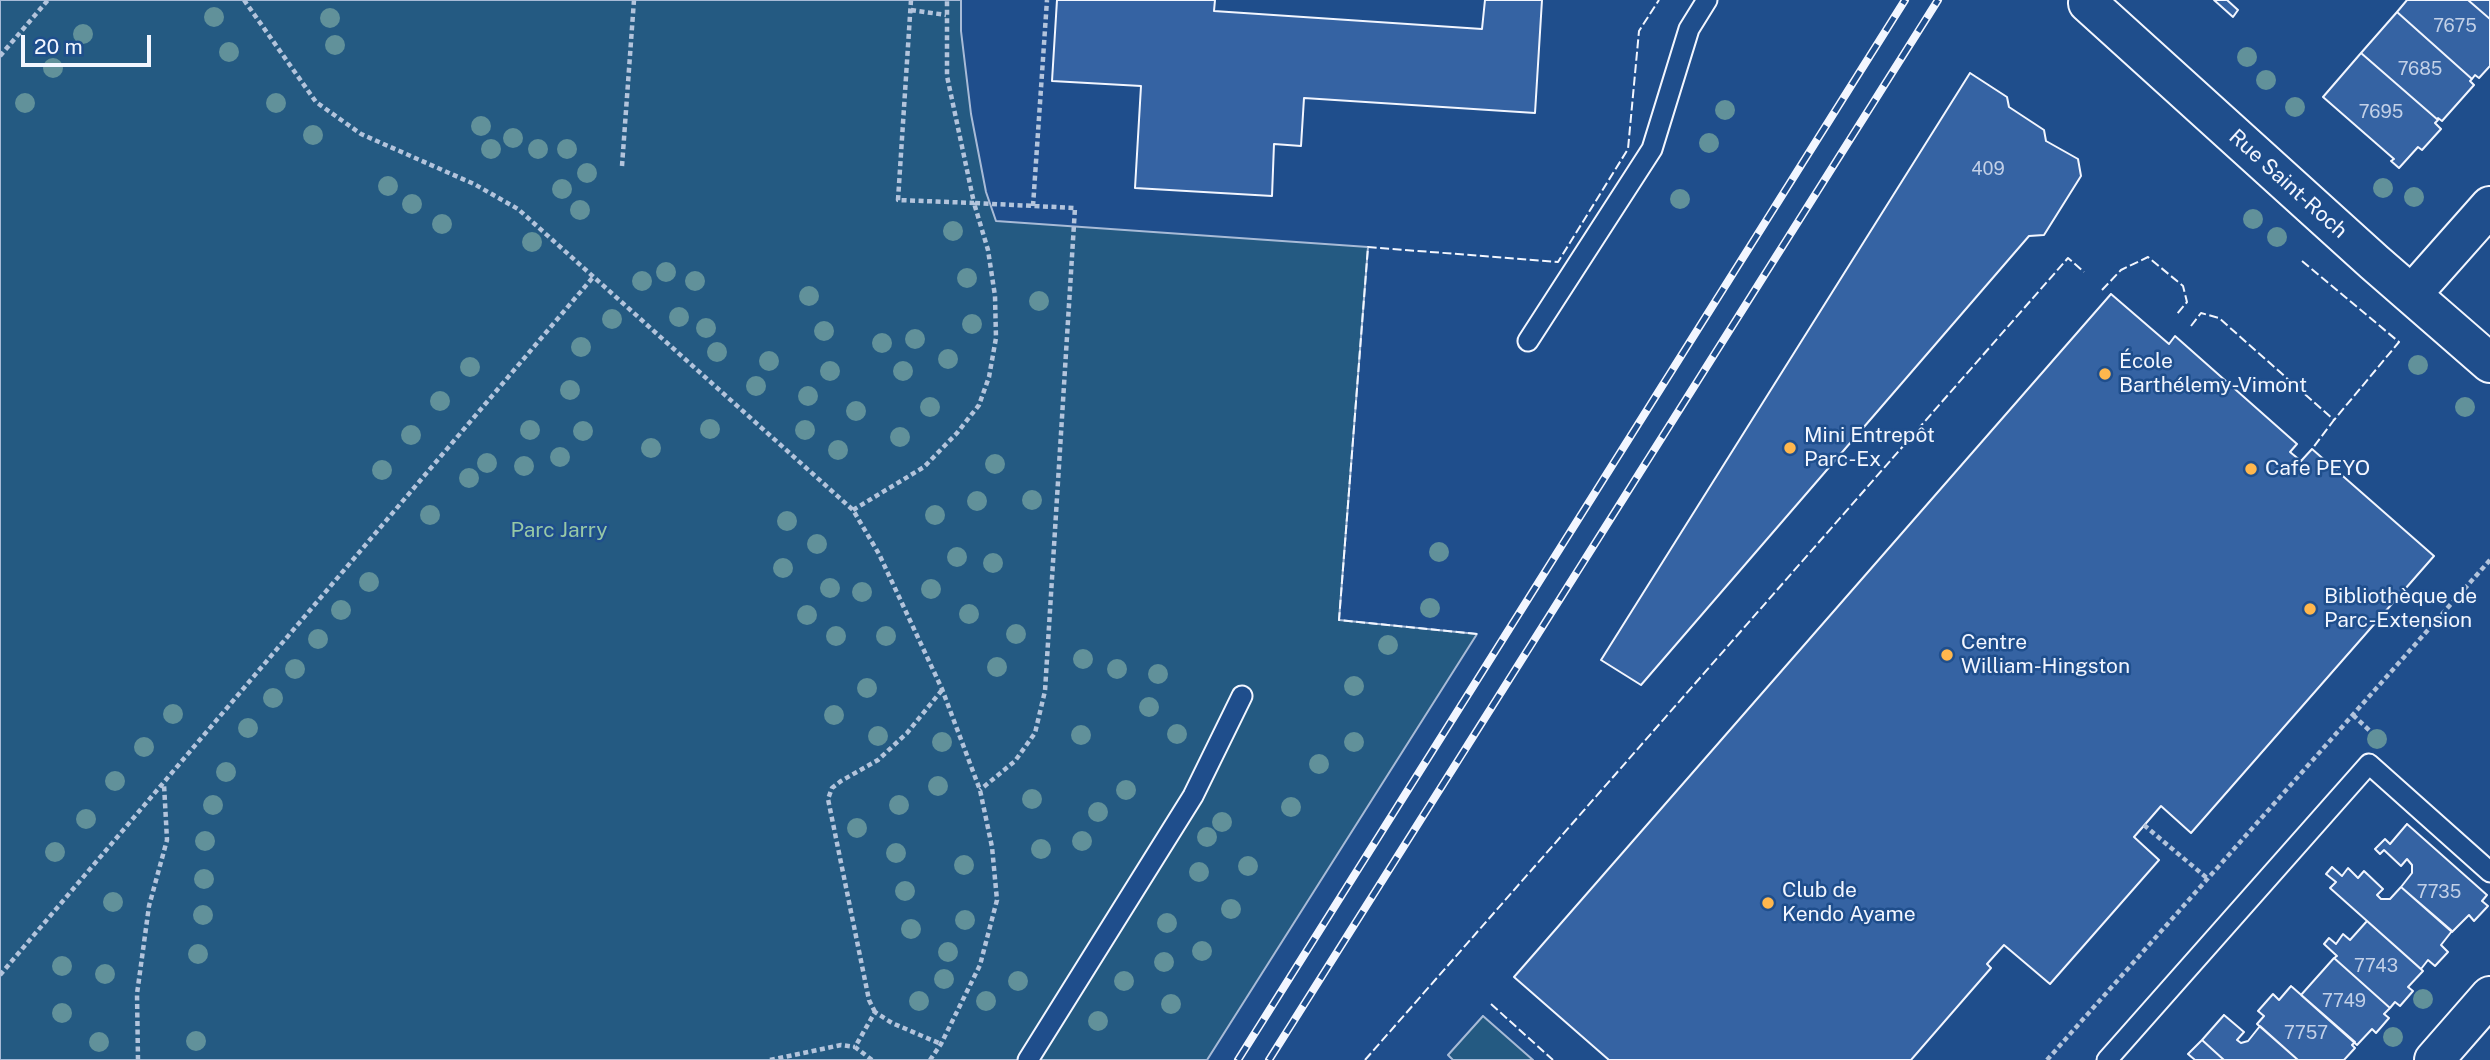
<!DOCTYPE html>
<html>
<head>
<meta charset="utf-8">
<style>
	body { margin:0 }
	#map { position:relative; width:2490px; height:1060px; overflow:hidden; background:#1f4e8c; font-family:"Public Sans",sans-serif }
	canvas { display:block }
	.scale { position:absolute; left:21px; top:35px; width:130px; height:32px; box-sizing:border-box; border:4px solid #f2f6ff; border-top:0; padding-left:9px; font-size:21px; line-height:24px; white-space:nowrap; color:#f2f6ff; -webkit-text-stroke:5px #1f4e8c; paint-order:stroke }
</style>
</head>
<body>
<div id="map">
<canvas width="2490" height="1060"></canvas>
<div class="scale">20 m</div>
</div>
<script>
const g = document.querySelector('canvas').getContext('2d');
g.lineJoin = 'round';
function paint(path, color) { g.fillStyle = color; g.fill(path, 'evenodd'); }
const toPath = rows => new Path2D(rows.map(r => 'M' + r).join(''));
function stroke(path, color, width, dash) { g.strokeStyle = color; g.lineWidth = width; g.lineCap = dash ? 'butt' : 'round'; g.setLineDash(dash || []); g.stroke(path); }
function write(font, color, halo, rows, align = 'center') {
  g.font = font + ' "Public Sans",sans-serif'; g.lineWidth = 5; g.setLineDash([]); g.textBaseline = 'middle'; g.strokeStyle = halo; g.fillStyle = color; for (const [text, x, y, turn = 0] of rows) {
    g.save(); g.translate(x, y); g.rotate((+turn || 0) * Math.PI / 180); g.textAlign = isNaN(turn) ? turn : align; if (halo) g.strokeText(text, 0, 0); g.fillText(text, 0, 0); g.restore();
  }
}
const green = toPath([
	[0,0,961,0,961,31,971,114,986,192,996,221,1368,247,1339,620,1477,634,1207,1060,0,1060,0,0],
	[1483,1016,1533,1060,1453,1060,1448,1055,1483,1016]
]);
const building = toPath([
	[1057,0,1215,0,1214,11,1482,29,1485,0,1542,0,1535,113,1304,98,1301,146,1274,144,1272,196,1135,188,1141,86,1052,81,1057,0],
	[2214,0,2227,0,2238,10,2233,17,2214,0],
	[2407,0,2468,0,2490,19,2490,66,2479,78,2475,75,2472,79,2397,12,2407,0],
	[2468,0,2490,0,2490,19,2468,0],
	[2397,12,2472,79,2470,81,2474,85,2442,121,2438,118,2438,120,2361,53,2397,12],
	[2361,53,2438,120,2435,123,2441,129,2422,150,2418,147,2399,168,2391,161,2394,159,2323,97,2361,53],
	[1970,73,2007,97,2009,107,2044,130,2046,141,2078,159,2081,176,2044,235,2029,236,1641,685,1601,660,1970,73],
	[2111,294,2169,344,2175,336,2297,444,2290,452,2301,461,2312,449,2434,556,2191,833,2161,806,2134,837,2159,860,2050,984,2004,945,1987,964,1991,968,1911,1060,1609,1060,1514,977,2111,294],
	[2407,824,2487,895,2482,901,2488,906,2474,921,2469,915,2452,932,2401,887,2412,873,2412,865,2407,859,2401,866,2384,850,2380,854,2375,849,2385,839,2390,844,2407,824],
	[2332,867,2342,876,2348,868,2358,878,2364,871,2383,889,2377,895,2381,899,2390,899,2401,887,2452,931,2441,945,2448,952,2435,966,2428,960,2421,969,2330,888,2336,882,2326,874,2332,867],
	[2367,921,2423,971,2408,987,2413,991,2400,1006,2395,1002,2390,1008,2334,958,2337,956,2324,944,2329,938,2336,944,2343,934,2350,940,2367,921],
	[2334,958,2390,1008,2384,1014,2389,1018,2376,1033,2372,1029,2357,1045,2301,995,2334,958],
	[2291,986,2355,1042,2352,1045,2355,1048,2344,1060,2298,1060,2257,1024,2264,1016,2258,1011,2273,994,2279,1000,2291,986],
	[2224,1015,2244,1032,2237,1040,2241,1043,2248,1041,2260,1026,2298,1060,2224,1060,2202,1040,2224,1015],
	[2202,1040,2224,1060,2195,1060,2188,1054,2202,1040]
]);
const path = toPath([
	[244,0,316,102,361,134,474,184,518,209,853,510,879,554,942,689,980,790,992,847,997,900,980,965,941,1044,930,1060],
	[911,0,898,200,974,203,947,76,947,0],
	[911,10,946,15],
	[0,56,48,0],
	[622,166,634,0],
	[1033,206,1047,0],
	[853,510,924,467,957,433,979,405,989,377,996,338,995,296,988,250,974,203,1075,208,1045,691,1035,733,1015,761,980,790],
	[2353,715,2370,731],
	[2144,825,2208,879],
	[0,975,594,276],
	[875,1012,869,1000,828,799,832,788,841,781,878,760,907,733,942,690],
	[138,1060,137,994,149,906,167,840,164,784],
	[770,1060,841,1045,855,1047],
	[872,1060,855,1047,875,1012,892,1023,941,1044],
	[2047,1060,2490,560]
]);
const lane = toPath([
	[1528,341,1652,149,1689,29,1707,0],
	[1028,1060,1193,796,1242,696],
	[2107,1060,2369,764,2490,872]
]);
const street = toPath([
	[2088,3,2374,262,2490,363],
	[2412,294,2490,206],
	[2434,1060,2490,996]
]);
const rail = toPath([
	[1238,1060,1905,0],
	[1269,1060,1938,0]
]);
const fence = toPath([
	[2302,261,2399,342,2334,420],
	[2102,290,2121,270,2148,257,2183,286,2187,302,2177,314],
	[2191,326,2201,313,2219,318,2334,420,2312,449],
	[1477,634,1339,620,1368,247,1558,262,1628,149,1639,31,1659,0],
	[1491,1004,1553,1060],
	[1365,1060,2068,258,2084,272]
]);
const trees = [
	[214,17],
	[330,18],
	[83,34],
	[335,45],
	[229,52],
	[2247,57],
	[53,68],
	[2266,80],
	[25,103],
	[276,103],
	[2295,107],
	[1725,110],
	[481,126],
	[313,135],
	[513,138],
	[1709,143],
	[491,149],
	[538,149],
	[567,149],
	[587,173],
	[388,186],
	[2383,188],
	[562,189],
	[2414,197],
	[1680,199],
	[412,204],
	[580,210],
	[2253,219],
	[442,224],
	[953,231],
	[2277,237],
	[532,242],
	[666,272],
	[967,278],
	[642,281],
	[695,281],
	[809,296],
	[1039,301],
	[679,317],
	[612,319],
	[972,324],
	[706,328],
	[824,331],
	[915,339],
	[882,343],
	[581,347],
	[717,352],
	[948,359],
	[769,361],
	[2418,365],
	[470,367],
	[830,371],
	[903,371],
	[756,386],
	[570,390],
	[808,396],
	[440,401],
	[930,407],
	[2465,407],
	[856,411],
	[710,429],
	[530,430],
	[805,430],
	[583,431],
	[411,435],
	[900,437],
	[651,448],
	[838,450],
	[560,457],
	[487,463],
	[995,464],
	[524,466],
	[382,470],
	[469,478],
	[1032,500],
	[977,501],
	[430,515],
	[935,515],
	[787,521],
	[817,544],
	[1439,552],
	[957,557],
	[993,563],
	[783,568],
	[369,582],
	[830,588],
	[931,589],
	[862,592],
	[1430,608],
	[341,610],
	[969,614],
	[807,615],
	[1016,634],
	[836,636],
	[886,636],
	[318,639],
	[1388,645],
	[1083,659],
	[997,667],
	[295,669],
	[1117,669],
	[1158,674],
	[1354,686],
	[867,688],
	[273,698],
	[1149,707],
	[173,714],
	[834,715],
	[248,728],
	[1177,734],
	[1081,735],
	[878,736],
	[2377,739],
	[942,742],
	[1354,742],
	[144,747],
	[1319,764],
	[226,772],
	[115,781],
	[938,786],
	[1126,790],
	[1032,799],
	[213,805],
	[899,805],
	[1291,807],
	[1098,812],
	[86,819],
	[1222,822],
	[857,828],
	[1207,837],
	[205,841],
	[1082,841],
	[1041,849],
	[55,852],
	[896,853],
	[964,865],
	[1248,866],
	[1199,872],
	[204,879],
	[905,891],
	[113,902],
	[1231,909],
	[203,915],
	[965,920],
	[1167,923],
	[911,929],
	[1202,951],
	[948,952],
	[198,954],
	[1164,962],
	[62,966],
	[105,974],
	[944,979],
	[1018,981],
	[1124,981],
	[2423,999],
	[919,1001],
	[986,1001],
	[1171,1004],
	[62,1013],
	[1098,1021],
	[2393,1037],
	[196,1041],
	[99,1042]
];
const markers = [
	[2105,374,7,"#ffb74d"],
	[1790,448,7,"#ffb74d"],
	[2251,469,7,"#ffb74d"],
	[2310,609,7,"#ffb74d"],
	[1947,655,7,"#ffb74d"],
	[1768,903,7,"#ffb74d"]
];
const numberNames = [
	["7675",2455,26],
	["7685",2420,69],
	["7695",2381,112],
	["409",1988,169],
	["7735",2439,892],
	["7743",2376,966],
	["7749",2344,1001],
	["7757",2306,1033]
];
const streetNames = [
	["Rue Saint-Roch",2288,184,42]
];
const poiNames = [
	["École",2119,362],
	["Barthélemy-Vimont",2119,386],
	["Mini Entrepôt",1804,436],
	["Parc-Ex",1804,460],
	["Cafe PEYO",2265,469],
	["Bibliothèque de",2324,597],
	["Parc-Extension",2324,621],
	["Centre",1961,643],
	["William-Hingston",1961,667],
	["Club de",1782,891],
	["Kendo Ayame",1782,915]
];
const parkNames = [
	["Parc Jarry",559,531]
];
paint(green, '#245a82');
stroke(green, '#a8bbd7', 2);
paint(building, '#3563a3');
stroke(building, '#f2f6ff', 2);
stroke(lane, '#f2f6ff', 23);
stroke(street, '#f2f6ff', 42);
stroke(path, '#b3c4dc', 4.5, [5, 3.5]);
stroke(lane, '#1f4e8c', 19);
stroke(street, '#1f4e8c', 38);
stroke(rail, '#f2f6ff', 8);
stroke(rail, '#1f4e8c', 5, [16]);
stroke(fence, '#f2f6ff', 2, [9, 3.5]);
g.fillStyle = '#61919a';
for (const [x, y] of trees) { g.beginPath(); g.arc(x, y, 10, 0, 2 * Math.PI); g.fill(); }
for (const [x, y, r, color] of markers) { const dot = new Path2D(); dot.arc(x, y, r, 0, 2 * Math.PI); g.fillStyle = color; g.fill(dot); stroke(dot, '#1f4e8c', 2.5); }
write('18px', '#c3d1e8', null, numberNames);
write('21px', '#f2f6ff', '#1f4e8c', streetNames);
write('21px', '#f2f6ff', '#1f4e8c', poiNames, 'left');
write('21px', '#97c8a6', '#1f4e8c', parkNames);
</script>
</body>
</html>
